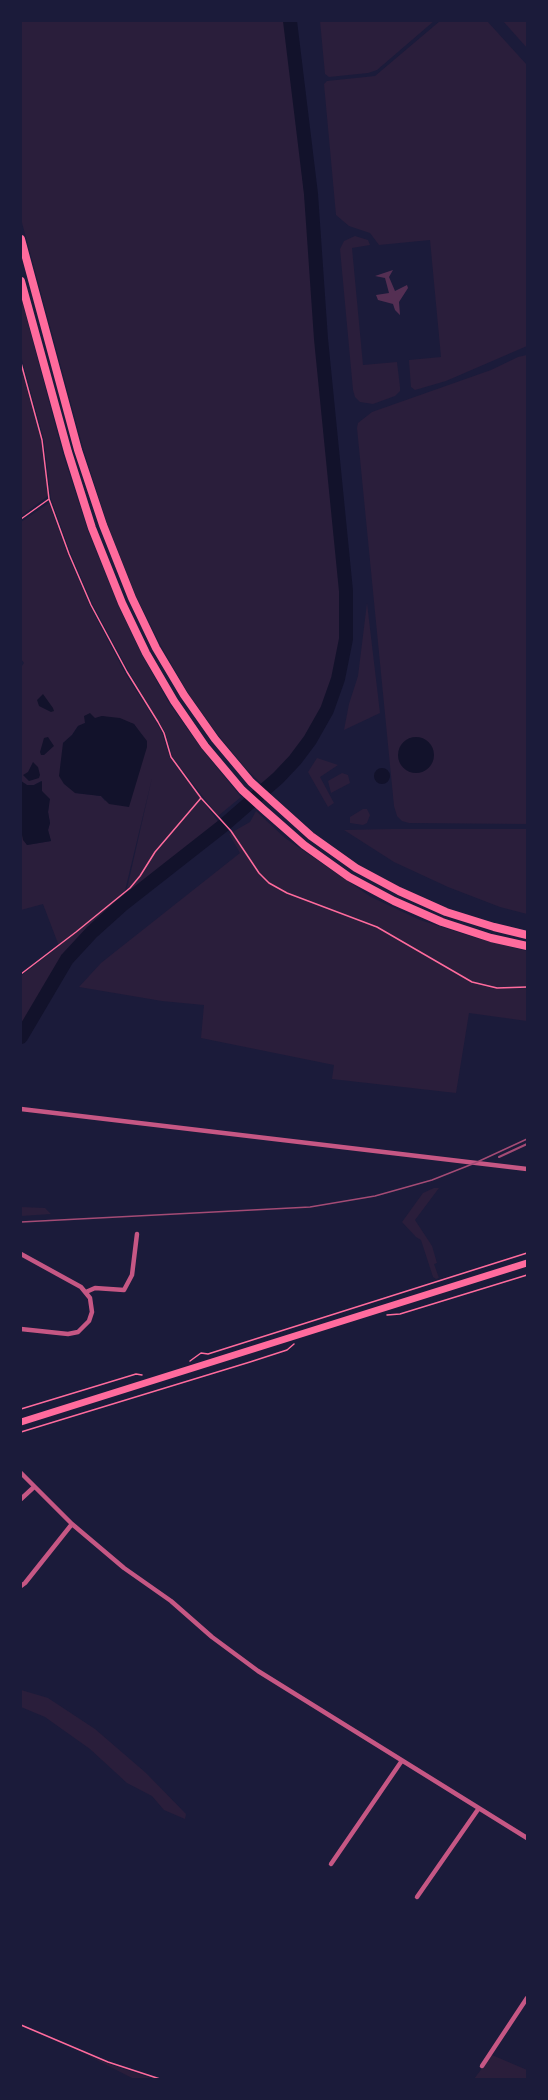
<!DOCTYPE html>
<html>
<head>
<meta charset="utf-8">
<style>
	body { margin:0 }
	#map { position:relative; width:548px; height:2100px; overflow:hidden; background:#1b1b3a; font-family:Helvetica,sans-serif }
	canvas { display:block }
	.frame { position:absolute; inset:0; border:22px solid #1b1b3a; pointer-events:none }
</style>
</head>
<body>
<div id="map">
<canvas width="548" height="2100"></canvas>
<div class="frame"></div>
</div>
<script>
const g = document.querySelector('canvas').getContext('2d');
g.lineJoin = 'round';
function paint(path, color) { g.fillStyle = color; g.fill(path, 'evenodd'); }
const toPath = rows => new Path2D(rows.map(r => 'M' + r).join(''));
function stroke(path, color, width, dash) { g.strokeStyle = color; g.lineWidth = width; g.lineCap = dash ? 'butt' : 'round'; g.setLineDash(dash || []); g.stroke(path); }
const green = toPath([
	[21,21,287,21,344,592,344,638,336,679,326,710,309,738,294,758,264,786,247,770,218,735,188,693,161,646,136,596,107,523,83,448,21,219],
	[320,21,434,21,377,70,368,73,329,77,325,74],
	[440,21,487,21,527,65,527,346,446,381,415,390,411,387,409,360,441,357,430,240,379,245,370,233,349,226,336,215,324,84,327,81,375,76],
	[503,21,527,21,527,48],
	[355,236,368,240,370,245,352,248,363,365,397,362,400,387,400,391,395,396,373,404,360,402,355,397,353,390,340,249,344,241],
	[21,297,63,454,88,531,118,605,142,655,169,703,201,748,241,797,218,816,173,758,165,732,129,672,93,605,71,554,51,499,44,440,21,356],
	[527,355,527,824,409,823,402,821,397,816,394,806,357,428,358,423,372,412,491,370,518,357],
	[21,367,41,440,48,496,21,516],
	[49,503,68,555,90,606,125,673,157,723,162,733,170,758,220,824,124,902,152,778,122,903,93,928,66,957,21,1033,21,976,59,946,43,904,21,910,21,830,27,845,51,841,48,830,50,823,48,812,49,805,42,791,41,781,34,785,27,785,21,781,21,662,22,666,24,663,21,659,21,522],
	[102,716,134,724,146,745,105,801,101,796,75,793,63,743,72,735,78,726],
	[367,603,380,713,344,730,349,704,358,676],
	[317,758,338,765,320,777,334,803,328,807,308,772],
	[342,773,348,775,350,783,331,793,328,781],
	[363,809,367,809,370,815,367,823,363,825,350,823,350,817],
	[256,811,285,838,371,897,420,920,476,938,527,951,527,1021,469,1013,456,1093,332,1079,334,1065,201,1038,204,1005,162,1001,79,987,101,963,240,853,229,834,250,822],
	[391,829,527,829,527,914,500,907,448,887,394,862,344,830],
	[434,1188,439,1188,415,1220,432,1246,437,1263,434,1264,439,1278,436,1279,433,1277,421,1240,416,1237,402,1222,423,1193],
	[21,1207,45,1208,51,1214,21,1216],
	[21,1690,48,1698,95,1729,146,1773,186,1814,185,1819,164,1810,152,1796,127,1783,90,1749,45,1717,21,1707],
	[79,2051,109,2064,154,2079,134,2079],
	[492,2055,527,2070,527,2079,474,2079]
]);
const water = toPath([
	[43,694,53,708,54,711,51,712,39,706,37,700],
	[90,713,95,718,102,716,120,718,134,724,147,741,147,747,129,807,109,804,101,796,75,793,64,784,59,776,63,743,72,735,78,726,85,723,84,716],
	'398 755a18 18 0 1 1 36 0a18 18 0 1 1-36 0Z',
	[48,737,54,746,44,755,41,755,40,752,44,738],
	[33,762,38,767,40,775,39,778,29,781,23,775,28,772],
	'374 776a8 8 0 1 1 16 0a8 8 0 1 1-16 0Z',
	[21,781,27,785,34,785,42,781,42,791,50,799,48,812,50,823,48,830,51,841,27,845,23,840,21,830]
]);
const river = toPath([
	[21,1037,67,959,92,932,122,905,224,825,278,778,295,760,310,740,327,710,338,679,346,639,346,591,321,339,311,194,290,21]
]);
const building = toPath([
	[393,270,389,277,395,291,407,285,408,288,399,302,400,315,395,310,393,304,378,300,376,295,389,293,385,278,375,276]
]);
const path = toPath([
	[21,363,42,440,49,499,69,554,91,605,127,672,158,722,164,733,171,757,201,798,231,831,259,873,269,883,287,893,377,927,472,982,497,988,527,987],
	[21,519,49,499],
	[21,974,76,932,130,888,140,876,155,852,201,798],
	[387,1315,400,1314,527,1275],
	[190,1361,201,1353,208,1354,527,1253],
	[21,1409,136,1374,142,1375],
	[21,1432,250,1362,287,1350,294,1344],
	[21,2025,108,2062,160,2079]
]);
const minor = toPath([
	[21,1109,527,1169],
	[21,1254,81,1287,90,1298,92,1312,89,1321,78,1332,68,1334,21,1329],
	[86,1292,95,1288,124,1290,132,1275,137,1234],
	[21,1473,72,1524,124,1568,171,1601,212,1637,258,1671,527,1838],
	[21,1499,34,1487],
	[21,1586,25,1583,72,1524],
	[331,1864,401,1762],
	[417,1897,479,1808],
	[482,2066,527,1998]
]);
const secondary = toPath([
	[21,1422,527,1263]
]);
const trunk = toPath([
	[21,239,78,450,103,525,132,598,156,648,184,695,215,739,251,782,311,836,356,868,399,891,446,912,494,927,527,935],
	[21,281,68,452,92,528,122,603,146,653,174,701,205,746,242,790,263,809,304,845,349,877,394,901,442,922,491,938,527,946]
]);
const tram = toPath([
	[21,1222,310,1207,375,1196,432,1180,475,1163,527,1139]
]);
const rail = toPath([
	[499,1157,527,1144]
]);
paint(green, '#2a1e3b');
paint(water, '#12122b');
stroke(river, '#12122b', 14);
paint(building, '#542f53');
stroke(path, '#ff6b9d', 1.5);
stroke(minor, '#c65784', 4.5);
stroke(secondary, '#ff6b9d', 7);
stroke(trunk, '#ff6b9d', 8);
stroke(tram, '#a44b75', 1.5);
stroke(rail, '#a44b75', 2);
</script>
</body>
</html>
